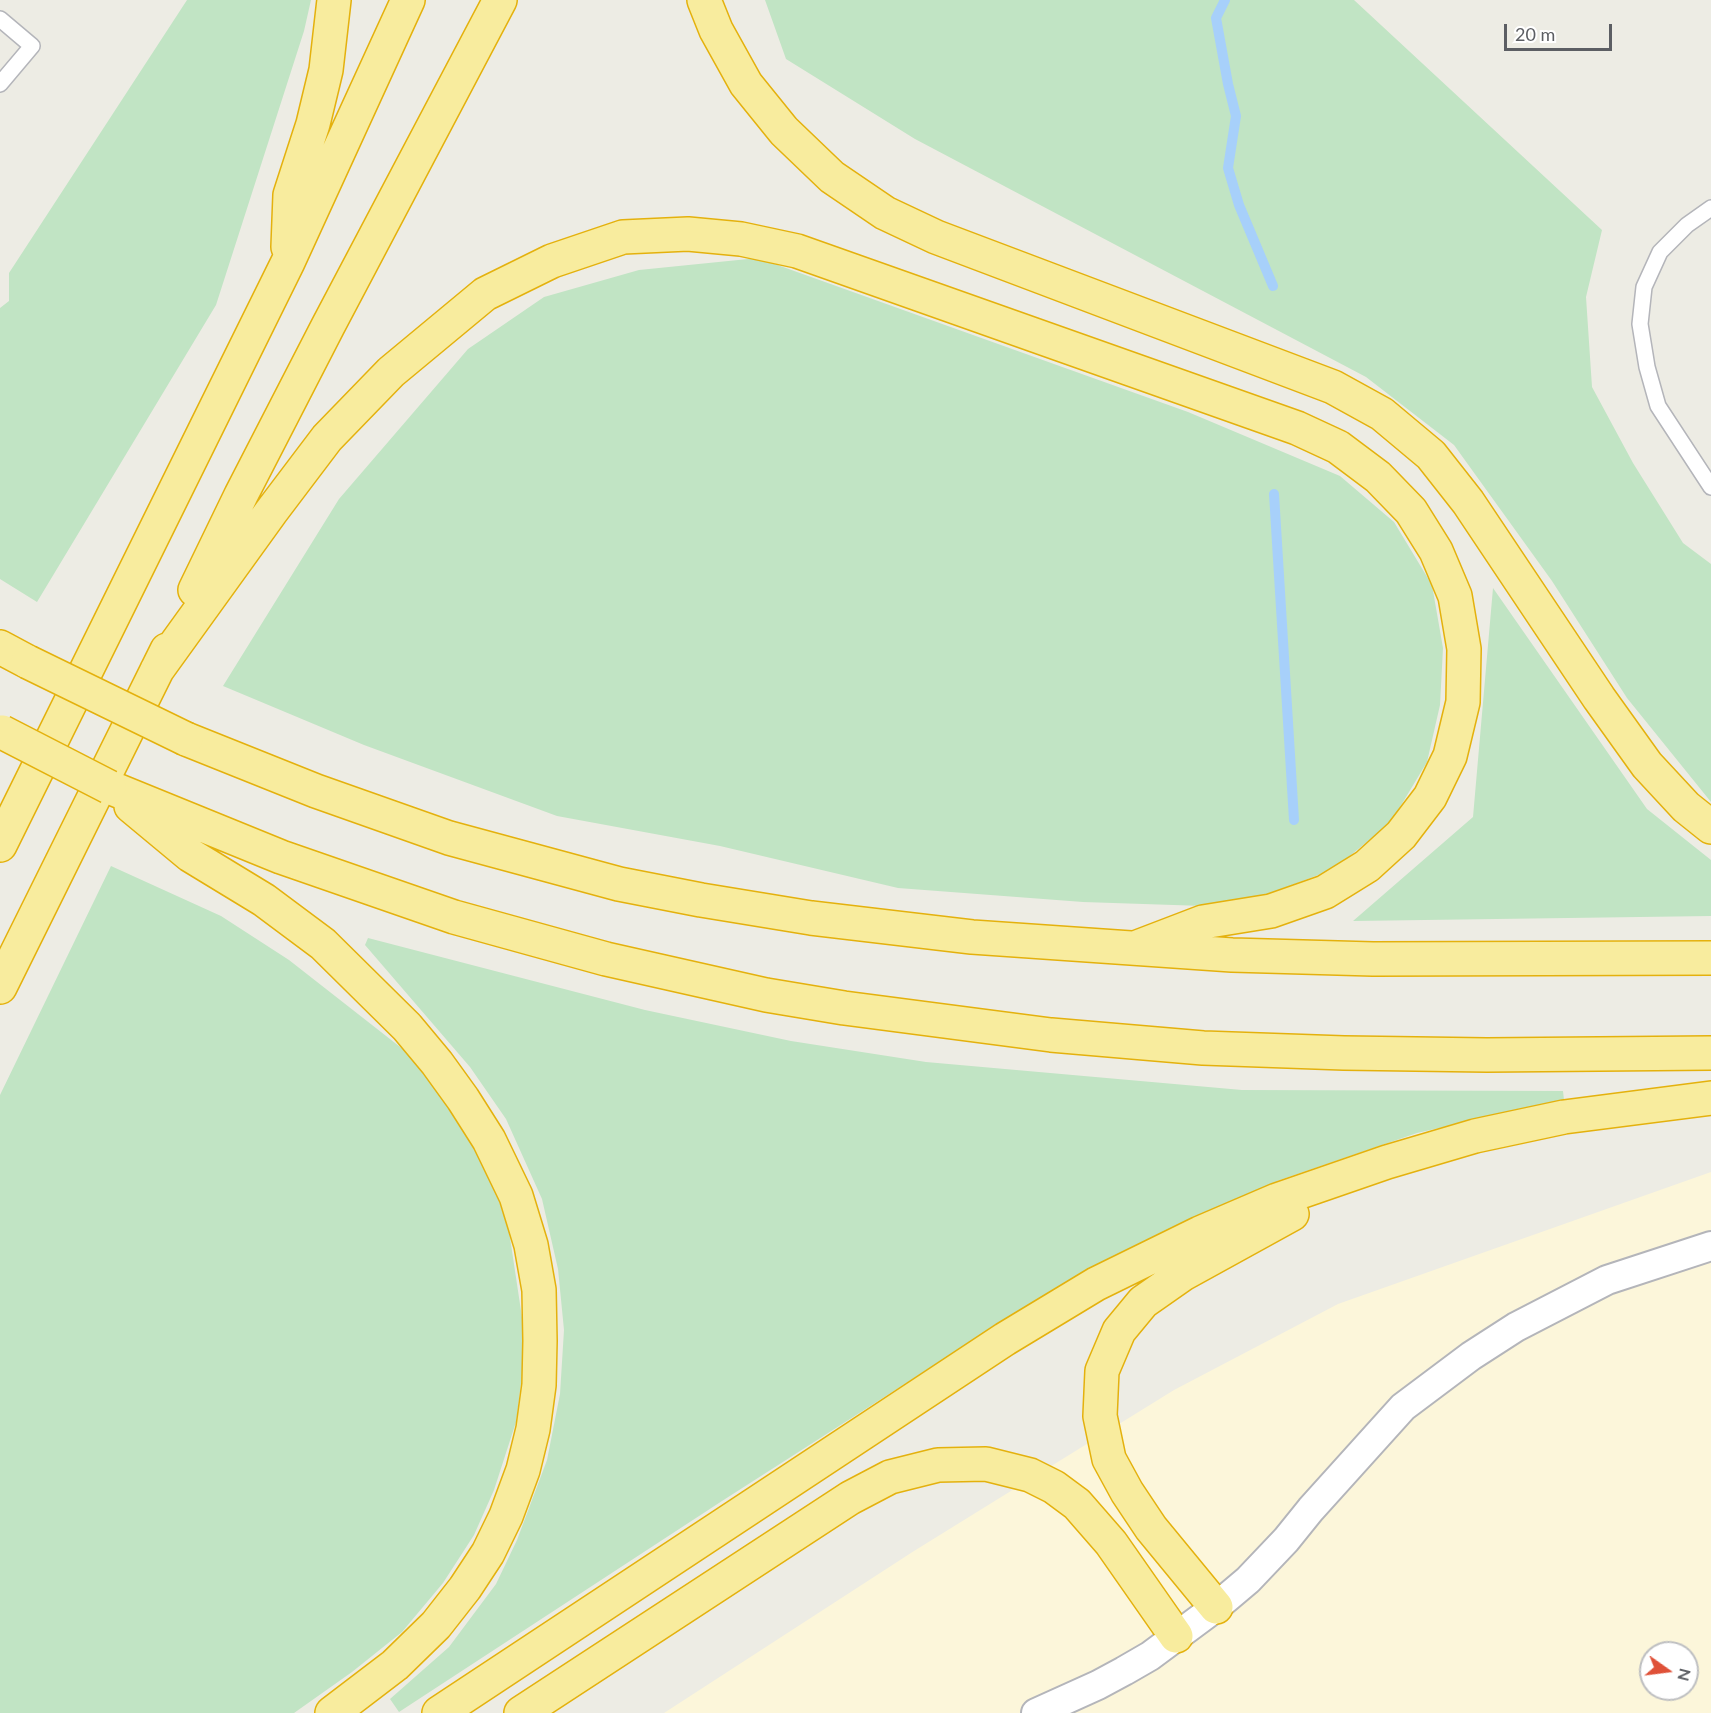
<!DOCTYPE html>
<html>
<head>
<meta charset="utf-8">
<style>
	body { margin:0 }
	#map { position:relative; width:1711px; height:1713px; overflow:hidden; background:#edece4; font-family:Lato,sans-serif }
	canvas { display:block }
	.north { position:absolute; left:1639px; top:1641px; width:60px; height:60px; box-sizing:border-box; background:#fff; border:2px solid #bebfc1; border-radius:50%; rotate:104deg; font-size:16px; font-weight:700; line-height:24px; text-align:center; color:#5c5e63 }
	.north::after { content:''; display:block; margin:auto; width:21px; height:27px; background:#df5138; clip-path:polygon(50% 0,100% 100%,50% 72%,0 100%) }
	.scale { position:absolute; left:1504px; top:24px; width:108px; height:27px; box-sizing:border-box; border:3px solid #5c5e63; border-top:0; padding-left:8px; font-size:18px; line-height:21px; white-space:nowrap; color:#5c5e63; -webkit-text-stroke:4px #fff; paint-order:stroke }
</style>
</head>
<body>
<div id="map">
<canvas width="1711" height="1713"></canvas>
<div class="north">N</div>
<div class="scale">20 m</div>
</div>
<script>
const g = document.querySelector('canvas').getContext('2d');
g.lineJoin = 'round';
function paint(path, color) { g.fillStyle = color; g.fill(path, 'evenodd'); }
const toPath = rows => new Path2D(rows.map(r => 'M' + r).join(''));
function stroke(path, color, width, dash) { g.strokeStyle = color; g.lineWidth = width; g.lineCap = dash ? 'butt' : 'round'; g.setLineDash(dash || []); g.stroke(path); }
const commercial = toPath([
	[1711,1172,1711,1713,664,1713,914,1551,1174,1390,1338,1304],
	[1651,1653,1687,1653,1687,1689,1651,1689]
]);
const green = toPath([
	[187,0,311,0,304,31,216,305,37,602,0,579,0,308,9,301,9,273],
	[765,0,1354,0,1602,230,1586,297,1592,387,1633,463,1683,543,1711,564,1711,802,1627,698,1552,581,1454,445,1366,377,915,139,786,59],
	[758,258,1188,412,1340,476,1394,522,1432,585,1443,648,1440,705,1427,762,1391,822,1334,869,1234,907,1083,902,898,888,720,846,557,816,364,745,223,686,339,499,468,349,544,297,639,270],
	[1493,588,1647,809,1711,860,1711,916,1353,921,1473,817],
	[111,866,221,916,289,960,404,1050,467,1128,490,1175,509,1231,523,1324,523,1368,516,1422,494,1490,474,1535,443,1583,402,1632,352,1672,294,1713,0,1713,0,1095],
	[368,938,645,1010,791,1041,926,1062,1242,1090,1563,1091,1564,1100,1417,1133,1277,1181,992,1328,722,1501,399,1712,390,1699,449,1647,496,1584,517,1540,547,1460,560,1394,564,1330,558,1269,542,1199,506,1119,470,1067,365,945]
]);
const stream = toPath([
	[1225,0,1216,18,1228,84,1236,116,1228,168,1239,205,1273,286],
	[1274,494,1294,820]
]);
const service = toPath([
	[0,19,32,46,0,84],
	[1711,208,1687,225,1660,252,1644,287,1640,324,1647,367,1658,406,1711,487]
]);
const minor = toPath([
	[1036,1713,1098,1685,1124,1671,1150,1656,1216,1607,1248,1580,1286,1540,1311,1509,1403,1407,1471,1356,1516,1327,1607,1280,1711,1246]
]);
const trunk = toPath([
	[704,0,716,30,746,84,784,131,832,177,885,213,936,237,1333,387,1382,414,1431,455,1468,502,1599,698,1647,765,1686,807,1711,827],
	[288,247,290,195,313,124,326,70,334,0],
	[195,590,241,495,328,326,500,0],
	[0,647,28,662],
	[157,670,271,512,327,438,391,372,485,294,552,261,623,237,688,234,741,239,797,251,1297,428,1338,447,1378,477,1411,511,1436,551,1455,596,1464,649,1463,702,1450,756,1430,797,1401,835,1367,866,1325,892,1271,911,1203,922,1135,948],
	[186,739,316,791,449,838,619,884,701,900,811,918,972,937,1232,955,1373,959,1711,958],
	[109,787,281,857,454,917,606,959,766,995,844,1008,1051,1035,1203,1048,1344,1053,1487,1055,1711,1053],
	[131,806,190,855,264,900,323,944,407,1027,437,1063,463,1099,489,1140,516,1196,531,1245,539,1290,540,1341,539,1385,533,1429,523,1470,506,1516,488,1553,465,1588,436,1625,395,1665,332,1713],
	[0,845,288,262,408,0],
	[0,987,167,650],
	[1216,1607,1151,1528,1127,1492,1109,1459,1100,1416,1102,1371,1119,1331,1143,1302,1183,1274,1292,1214],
	[439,1713,1005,1339,1096,1284,1200,1233,1277,1200,1387,1162,1475,1136,1564,1117,1711,1098],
	[521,1713,850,1498,890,1477,938,1465,986,1464,1030,1475,1054,1487,1077,1504,1111,1543,1176,1636]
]);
const trunkBridge = toPath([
	[28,662,186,739],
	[2,732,109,787]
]);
paint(commercial, '#fcf6da');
paint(green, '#c1e4c4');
stroke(stream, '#a7d0fa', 10);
stroke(service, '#b4b5ba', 18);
stroke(minor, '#b4b5ba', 32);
stroke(trunk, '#e4b10d', 36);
stroke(service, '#fff', 15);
stroke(minor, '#fff', 28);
stroke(trunk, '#f8ec9e', 33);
stroke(trunkBridge, '#e4b10d', 36, []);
stroke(trunkBridge, '#f8ec9e', 33);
</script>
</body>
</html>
